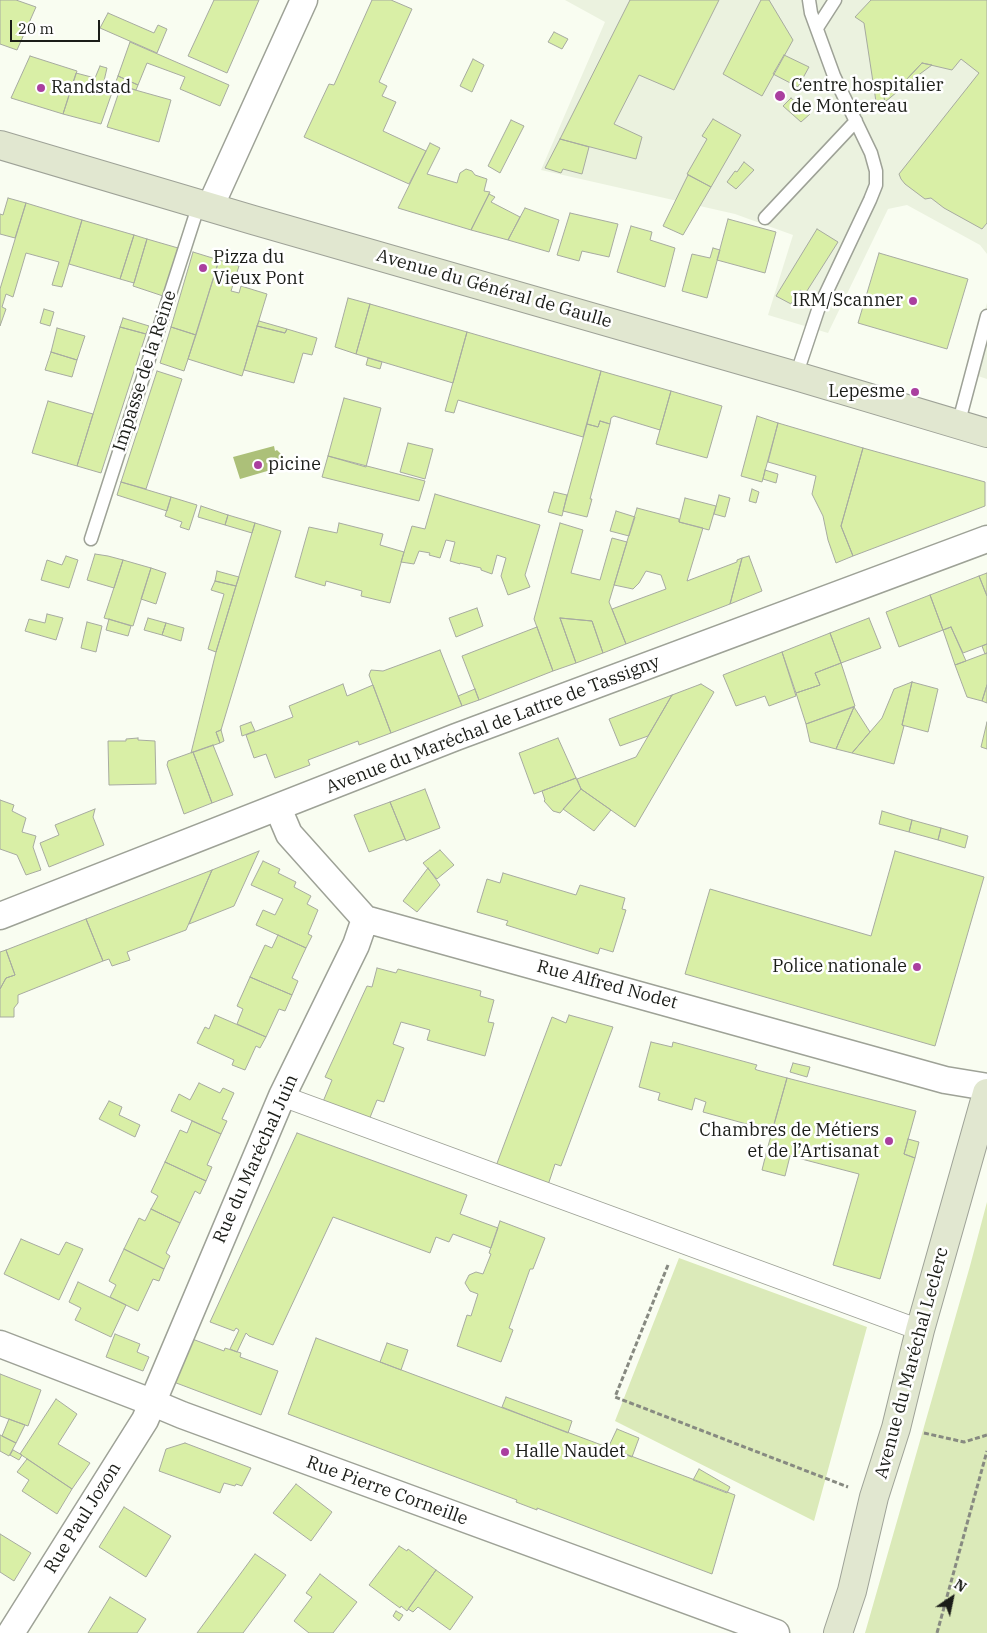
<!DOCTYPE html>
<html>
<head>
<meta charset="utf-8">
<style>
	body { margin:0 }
	#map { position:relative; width:987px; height:1633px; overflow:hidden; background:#f9fdf1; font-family:"IBM Plex Serif",serif }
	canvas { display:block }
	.north { position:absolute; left:927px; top:1573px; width:50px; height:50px; -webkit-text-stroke:4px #fff; paint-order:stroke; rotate:34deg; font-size:14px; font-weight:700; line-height:20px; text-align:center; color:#1b1d18 }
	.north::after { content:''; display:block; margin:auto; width:18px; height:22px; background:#1b1d18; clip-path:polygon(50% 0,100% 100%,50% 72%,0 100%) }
	.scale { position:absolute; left:10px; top:20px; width:90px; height:22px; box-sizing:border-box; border:2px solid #1b1d18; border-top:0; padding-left:6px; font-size:15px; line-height:18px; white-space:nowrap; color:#1b1d18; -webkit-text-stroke:4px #fff; paint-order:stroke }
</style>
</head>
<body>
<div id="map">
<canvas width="987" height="1633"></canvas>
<div class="north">N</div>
<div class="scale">20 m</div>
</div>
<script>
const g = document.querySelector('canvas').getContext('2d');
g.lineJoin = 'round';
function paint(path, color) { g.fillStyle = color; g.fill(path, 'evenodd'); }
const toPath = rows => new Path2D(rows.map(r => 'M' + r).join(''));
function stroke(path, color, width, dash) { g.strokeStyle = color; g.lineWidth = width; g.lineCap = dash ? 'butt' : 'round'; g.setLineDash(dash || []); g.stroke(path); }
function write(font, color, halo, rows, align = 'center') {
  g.font = font + ' "IBM Plex Serif",serif'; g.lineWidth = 5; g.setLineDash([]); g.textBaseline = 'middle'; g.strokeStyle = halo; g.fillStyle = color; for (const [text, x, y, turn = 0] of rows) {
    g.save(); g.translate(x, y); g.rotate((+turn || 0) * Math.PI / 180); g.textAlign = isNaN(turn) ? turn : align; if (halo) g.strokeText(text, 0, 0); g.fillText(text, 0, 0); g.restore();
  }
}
const built = toPath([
	[565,0,987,0,987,254,980,245,907,205,888,209,828,333,768,315,793,235,735,214,541,170,605,22],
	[987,303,987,379,966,372]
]);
const green = toPath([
	[987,1202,987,1633,865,1633,970,1266],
	[679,1258,867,1327,814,1521,615,1421]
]);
const water = toPath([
	[274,446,275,451,277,450,282,455,282,459,280,463,281,467,240,479,233,457]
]);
const building = toPath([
	[0,0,16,0,36,7,17,50,0,44,0,0],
	[214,0,259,0,227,73,188,56,214,0],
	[372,0,391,0,412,9,379,82,387,86,382,96,396,102,383,131,426,151,409,184,304,137,329,84,334,85,372,0],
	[630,0,719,0,674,90,639,75,614,124,642,137,636,159,560,139,630,0],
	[761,0,769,0,793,40,762,96,723,74,761,0],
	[871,0,987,0,987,223,982,229,944,208,931,198,925,199,905,184,901,179,899,174,979,73,961,59,952,70,922,63,907,79,909,82,885,102,881,81,873,82,864,23,855,17,871,0],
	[108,13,154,33,158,25,167,29,157,53,100,28,108,13],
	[554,32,568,39,562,49,548,42,554,32],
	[130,42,229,85,220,106,180,89,185,77,147,63,138,85,118,76,130,42],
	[784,55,809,67,798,87,773,74,784,55],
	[30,56,77,71,63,114,11,98,30,56],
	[473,59,484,65,472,92,460,86,473,59],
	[922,63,932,65,909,82,907,79,922,63],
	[100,66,107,68,104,81,115,84,101,124,63,114,76,73,95,78,100,66],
	[118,76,138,85,136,90,115,84,118,76],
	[881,81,885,102,877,108,873,82,881,81],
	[121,86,171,100,159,142,107,127,121,86],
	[791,98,810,114,801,122,783,106,791,98],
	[713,119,741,135,711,187,687,174,707,139,702,136,713,119],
	[511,120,524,126,500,173,488,166,511,120],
	[560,139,589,147,582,174,563,169,561,173,545,168,560,139],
	[430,143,440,148,427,174,457,183,460,173,466,169,472,171,475,175,487,179,484,191,490,192,471,230,398,208,430,143],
	[744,162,754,170,736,189,727,182,735,171,737,172,744,162],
	[688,175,711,187,683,235,663,226,688,175],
	[489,194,495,197,491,202,520,217,508,240,471,230,489,194],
	[8,198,26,203,15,238,0,234,0,214,3,215,8,198],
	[26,203,82,220,62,287,52,285,59,262,26,253,13,297,6,294,2,307,6,309,0,326,0,289,26,203],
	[525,208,559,220,549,252,508,240,525,208],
	[570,213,618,224,609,257,582,251,579,261,557,255,570,213],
	[728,219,776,232,765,273,717,260,728,219],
	[82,220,134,235,120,279,69,264,82,220],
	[631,226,652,232,650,240,675,248,665,287,617,272,631,226],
	[817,229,838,242,805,294,800,290,791,304,776,296,817,229],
	[134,235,147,239,134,283,120,279,134,235],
	[147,239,178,248,163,296,133,286,147,239],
	[713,248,720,250,707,298,682,291,692,254,710,258,713,248],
	[193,252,219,260,196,335,171,327,193,252],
	[879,253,968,279,947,349,858,323,879,253],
	[219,260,239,266,231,291,239,293,241,286,267,294,242,376,188,359,219,260],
	[348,298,370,304,356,354,335,347,348,298],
	[370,304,467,332,453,383,356,354,370,304],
	[44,309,54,312,50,326,40,323,44,309],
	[123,318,149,326,146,334,120,327,123,318],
	[259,321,287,329,285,333,257,326,259,321],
	[257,326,285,333,287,329,317,338,312,355,303,353,294,383,244,370,257,326],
	[120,327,146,334,101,473,77,466,120,327],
	[171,327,196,335,184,371,160,363,171,327],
	[57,328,85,336,77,360,51,352,57,328],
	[467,332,601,371,583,437,458,400,454,413,445,411,467,332],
	[51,352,77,360,72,377,45,370,51,352],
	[368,358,382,362,380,369,366,365,368,358],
	[157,371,182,379,146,489,121,482,157,371],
	[601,371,671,391,660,430,614,416,611,418,610,424,600,421,598,427,587,424,601,371],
	[671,391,722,406,707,458,656,444,671,391],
	[344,398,381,408,366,467,328,456,344,398],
	[48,401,93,414,77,466,32,453,48,401],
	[757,416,778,423,762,482,741,476,757,416],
	[600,421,610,424,590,499,592,499,587,517,563,511,587,424,598,427,600,421],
	[778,423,863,448,841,526,853,556,836,563,828,540,823,516,812,494,816,476,768,462,778,423],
	[408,443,433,449,425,479,400,472,408,443],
	[863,448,985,482,985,506,853,556,841,526,863,448],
	[328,456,425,481,419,501,322,477,328,456],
	[765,470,778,474,776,483,763,479,765,470],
	[121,482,171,497,167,511,117,495,121,482],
	[752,489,759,492,756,503,749,501,752,489],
	[554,492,567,495,562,516,548,512,554,492],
	[435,494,540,525,525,575,530,587,508,595,501,576,506,558,497,555,492,574,481,570,481,568,460,563,460,564,450,561,455,542,446,540,440,558,429,555,430,553,419,551,414,564,401,562,412,526,425,529,435,494],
	[719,495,730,498,725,517,714,514,719,495],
	[171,497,197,505,189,530,180,527,182,522,165,516,171,497],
	[685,498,716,506,709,530,679,522,685,498],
	[201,506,228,515,225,525,198,517,201,506],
	[637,508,679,519,679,522,703,528,687,581,737,562,737,560,742,558,730,604,626,644,612,609,666,589,661,575,646,571,639,583,633,589,614,585,637,508],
	[616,511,635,517,629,536,610,531,616,511],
	[228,515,255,523,252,533,225,525,228,515],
	[255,523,281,531,221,730,216,732,220,743,191,753,216,652,255,523],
	[339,523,383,534,380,545,404,552,390,603,361,596,362,591,326,581,325,586,295,577,309,527,337,533,339,523],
	[560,523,583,530,571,573,600,580,612,538,627,542,609,602,626,644,603,653,592,621,560,618,576,663,553,671,534,619,560,523],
	[95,554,108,556,123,560,114,588,87,580,95,554],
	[66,556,78,560,69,588,41,580,47,560,62,565,66,556],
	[749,556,762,591,730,604,742,558,749,556],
	[123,560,151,568,133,626,104,618,123,560],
	[151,568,166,573,156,604,141,599,151,568],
	[217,571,239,577,236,586,215,581,217,571],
	[987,573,987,596,979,576,987,573],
	[979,576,987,596,987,644,963,653,951,627,943,630,930,595,979,576],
	[215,581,236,586,216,652,208,649,224,594,211,590,215,581],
	[930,595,943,630,899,647,886,612,930,595],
	[477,608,483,626,456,637,449,618,477,608],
	[47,614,63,618,56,640,25,631,29,619,45,623,47,614],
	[148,618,166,623,162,635,144,630,148,618],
	[560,618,592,621,603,653,576,663,560,618],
	[869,618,881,648,841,663,830,633,869,618],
	[109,619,131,626,128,636,106,630,109,619],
	[87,622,102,626,96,652,81,648,87,622],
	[166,623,184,628,181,641,162,635,166,623],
	[537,627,553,671,479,700,462,656,537,627],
	[951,627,966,661,955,665,943,630,951,627],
	[830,633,841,663,815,673,820,685,796,693,782,652,830,633],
	[987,644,987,653,985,654,982,646,987,644],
	[440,650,462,706,391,733,369,675,371,670,383,671,440,650],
	[782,652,796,696,769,706,765,696,736,706,723,675,782,652],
	[987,653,987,685,982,701,967,697,955,665,987,653],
	[841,663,855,706,806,724,796,693,820,685,815,673,841,663],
	[912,682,938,689,928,732,902,725,912,682],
	[912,682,902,725,904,726,894,764,852,753,882,718,894,689,912,682],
	[343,684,347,696,373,685,391,733,359,745,358,741,308,760,310,765,275,778,266,754,254,758,246,735,293,717,289,706,343,684],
	[701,684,714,692,635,827,581,789,577,779,636,757,672,695,701,684],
	[987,685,987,703,982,701,987,685],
	[475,689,479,700,462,706,458,696,475,689],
	[672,695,648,736,620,746,609,719,672,695],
	[854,707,836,749,810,742,806,724,854,707],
	[854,707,870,732,852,753,836,749,854,707],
	[251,722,255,731,242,736,240,726,251,722],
	[987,722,987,749,981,747,987,722],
	[221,730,224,741,220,743,216,732,221,730],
	[138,738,138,740,155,741,156,784,109,785,108,741,126,741,126,739,138,738],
	[558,738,576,778,534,794,519,753,558,738],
	[213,745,233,795,212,803,193,752,213,745],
	[193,752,212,803,184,814,167,765,168,761,193,752],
	[576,778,581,789,560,813,553,811,544,801,545,800,542,791,576,778],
	[425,789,440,828,406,841,390,802,425,789],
	[581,789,611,810,594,831,563,809,581,789],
	[0,800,14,805,12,811,26,818,22,832,36,836,33,847,41,870,26,875,17,855,0,849,0,800],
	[390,802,405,839,369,852,354,815,390,802],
	[95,809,93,817,104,845,49,867,40,843,59,835,55,825,95,809],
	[882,811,912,820,909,832,879,824,882,811],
	[912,820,941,828,938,840,909,832,912,820],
	[941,828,968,836,965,848,938,840,941,828],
	[440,850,454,865,437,879,423,863,440,850],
	[259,851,234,906,189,924,212,870,259,851],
	[895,851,984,877,935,1046,685,974,710,889,871,936,895,851],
	[263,861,280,869,278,873,296,882,294,887,311,896,307,904,318,910,308,934,312,936,306,948,256,925,263,910,275,915,283,899,251,885,263,861],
	[428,868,440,885,417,912,403,901,428,868],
	[212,870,186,930,127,952,130,960,112,966,109,959,103,961,86,919,212,870],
	[503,873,576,895,580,885,625,898,622,909,626,910,613,952,600,948,598,954,506,925,508,921,477,912,487,879,500,883,503,873],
	[86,919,103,961,18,995,18,1003,14,1008,14,1017,0,1017,0,989,6,978,15,975,6,950,86,919],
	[278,935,306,948,292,978,298,981,292,995,250,977,265,945,272,948,278,935],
	[6,950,15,975,6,978,0,989,0,952,6,950],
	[377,968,396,973,398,969,481,991,480,996,494,1000,488,1022,494,1023,485,1056,427,1040,430,1030,401,1022,393,1044,404,1048,384,1102,377,1100,369,1120,322,1104,332,1080,325,1077,367,986,372,987,377,968],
	[250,977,292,995,285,1011,279,1009,266,1037,237,1024,243,1009,237,1006,250,977],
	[215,1015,266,1037,260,1048,256,1046,245,1070,232,1065,234,1060,197,1043,205,1027,209,1029,215,1015],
	[569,1015,613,1027,561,1166,555,1164,548,1185,496,1166,552,1017,566,1023,569,1015],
	[651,1042,672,1047,673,1042,757,1065,755,1069,757,1070,787,1078,772,1131,703,1112,706,1102,695,1098,692,1110,658,1100,660,1093,639,1087,651,1042],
	[793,1063,810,1067,807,1077,790,1072,793,1063],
	[787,1078,916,1111,904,1154,915,1158,880,1279,833,1265,859,1174,767,1150,787,1078],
	[199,1083,220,1093,223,1088,234,1093,222,1119,227,1121,221,1134,171,1111,179,1094,190,1100,199,1083],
	[109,1101,122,1107,119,1115,140,1125,135,1137,99,1119,109,1101],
	[192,1121,221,1134,207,1165,212,1167,206,1181,165,1162,180,1130,187,1133,192,1121],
	[297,1133,467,1195,460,1214,498,1228,491,1248,453,1234,449,1242,436,1237,430,1253,333,1217,273,1345,249,1336,246,1333,237,1352,230,1349,239,1330,236,1328,234,1331,210,1322,297,1133],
	[908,1139,919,1142,915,1158,904,1154,908,1139],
	[767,1150,790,1156,785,1176,762,1170,767,1150],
	[165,1162,206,1181,200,1194,195,1191,180,1223,151,1209,158,1196,151,1192,165,1162],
	[151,1209,180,1223,166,1253,170,1256,164,1269,124,1249,139,1218,145,1221,151,1209],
	[500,1221,545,1238,533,1269,530,1269,509,1328,513,1330,501,1362,457,1346,467,1315,471,1316,478,1294,470,1291,465,1283,469,1275,476,1272,483,1274,491,1254,489,1253,500,1221],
	[21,1239,59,1255,66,1242,83,1249,59,1300,4,1274,21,1239],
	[124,1249,164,1269,159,1281,153,1279,138,1311,110,1297,116,1285,109,1281,124,1249],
	[78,1282,126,1305,111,1337,75,1320,81,1308,69,1302,78,1282],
	[115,1334,140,1344,137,1352,149,1357,143,1371,106,1357,115,1334],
	[187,1337,224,1351,225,1348,241,1353,240,1357,278,1371,261,1415,171,1381,187,1337],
	[316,1338,735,1495,712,1574,537,1508,537,1510,516,1502,517,1500,288,1414,316,1338],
	[387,1343,408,1350,401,1370,380,1362,387,1343],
	[0,1374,41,1390,28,1426,0,1416,0,1374],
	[506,1397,572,1421,568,1433,502,1407,506,1397],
	[56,1399,77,1414,58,1444,90,1463,72,1489,20,1454,56,1399],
	[9,1419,25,1425,16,1443,2,1436,9,1419],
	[617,1429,639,1438,632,1457,608,1448,617,1429],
	[0,1435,16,1443,9,1456,0,1451,0,1435],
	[185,1443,251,1468,242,1486,236,1484,235,1486,224,1483,220,1493,159,1471,166,1449,185,1443],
	[13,1450,22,1455,19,1460,10,1455,13,1450],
	[27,1459,72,1489,57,1514,22,1491,29,1480,17,1472,27,1459],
	[699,1469,730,1487,727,1493,693,1480,699,1469],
	[296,1484,332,1512,311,1541,273,1513,296,1484],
	[124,1507,171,1536,146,1577,99,1547,124,1507],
	[0,1534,31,1553,14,1581,0,1572,0,1534],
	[399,1546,407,1551,408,1549,436,1570,407,1611,401,1606,400,1608,369,1585,399,1546],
	[255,1554,286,1575,243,1633,197,1633,255,1554],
	[436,1570,473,1597,450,1630,418,1607,413,1612,408,1609,436,1570],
	[320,1574,357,1602,333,1633,309,1633,294,1621,312,1597,306,1593,320,1574],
	[110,1597,146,1619,137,1633,88,1633,110,1597],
	[396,1611,403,1615,399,1621,393,1616,396,1611]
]);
const path = toPath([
	[668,1265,615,1397,848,1487],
	[924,1433,964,1442,987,1435],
	[937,1633,987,1451]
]);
const service = toPath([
	[817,28,835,0],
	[765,218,856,121],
	[796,376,818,310,870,200,876,185,876,171,871,153,834,76,811,13,809,0],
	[958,425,987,316],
	[91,539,199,204]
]);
const pedestrian = toPath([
	[282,1096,920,1330]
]);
const minor = toPath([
	[210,207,304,0],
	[278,808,289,834,365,919,945,1080,987,1087],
	[0,916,456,737,987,539],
	[0,1344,151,1402,182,1415,776,1633],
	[11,1633,145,1420,282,1096,356,945,365,919]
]);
const secondary = toPath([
	[0,145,253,220,796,376,987,433],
	[838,1633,852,1591,874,1497,896,1428,920,1330,987,1093]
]);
const markers = [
	[41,88,5,"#aa3f9f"],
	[780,96,6,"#aa3f9f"],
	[203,268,5,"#aa3f9f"],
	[913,301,5,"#aa3f9f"],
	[915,392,5,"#aa3f9f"],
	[258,465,5,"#aa3f9f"],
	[917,967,5,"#aa3f9f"],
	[889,1141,5,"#aa3f9f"],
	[505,1452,5,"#aa3f9f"]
];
const poiNames = [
	["Centre hospitalier",791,86],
	["de Montereau",791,107],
	["Randstad",51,88],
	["Pizza du",213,258],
	["Vieux Pont",213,279],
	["IRM/Scanner",903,301,"right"],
	["Lepesme",905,392,"right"],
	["picine",268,465],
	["Police nationale",907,967,"right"],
	["Chambres de Métiers",879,1131,"right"],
	["et de l’Artisanat",879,1152,"right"],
	["Halle Naudet",515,1452]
];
const streetNames = [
	["Avenue du Général de Gaulle",494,289,16],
	["Impasse de la Reine",145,371,-72],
	["Avenue du Maréchal de Lattre de Tassigny",493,725,-21],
	["Rue Alfred Nodet",607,985,15],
	["Rue du Maréchal Juin",256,1159,-66],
	["Avenue du Maréchal Leclerc",912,1363,-75],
	["Rue Pierre Corneille",387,1491,20],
	["Rue Paul Jozon",83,1518,-58]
];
paint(built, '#ebf2df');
paint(green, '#dbeab9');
paint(water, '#acc079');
paint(building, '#d9efa6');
stroke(building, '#a7aba0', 1);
stroke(service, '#9ea297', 15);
stroke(pedestrian, '#9ea297', 22);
stroke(minor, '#9ea297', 29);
stroke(secondary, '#9ea297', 30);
stroke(path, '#878a81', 3, [5, 2.5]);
stroke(service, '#fff', 12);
stroke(pedestrian, '#fff', 20);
stroke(minor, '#fff', 26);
stroke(secondary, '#e1e7d0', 28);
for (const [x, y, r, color] of markers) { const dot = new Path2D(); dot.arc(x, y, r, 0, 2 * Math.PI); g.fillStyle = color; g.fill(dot); stroke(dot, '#fff', 2); }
write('18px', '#1b1d18', '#fff', poiNames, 'left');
write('18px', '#1b1d18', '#fff', streetNames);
</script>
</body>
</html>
